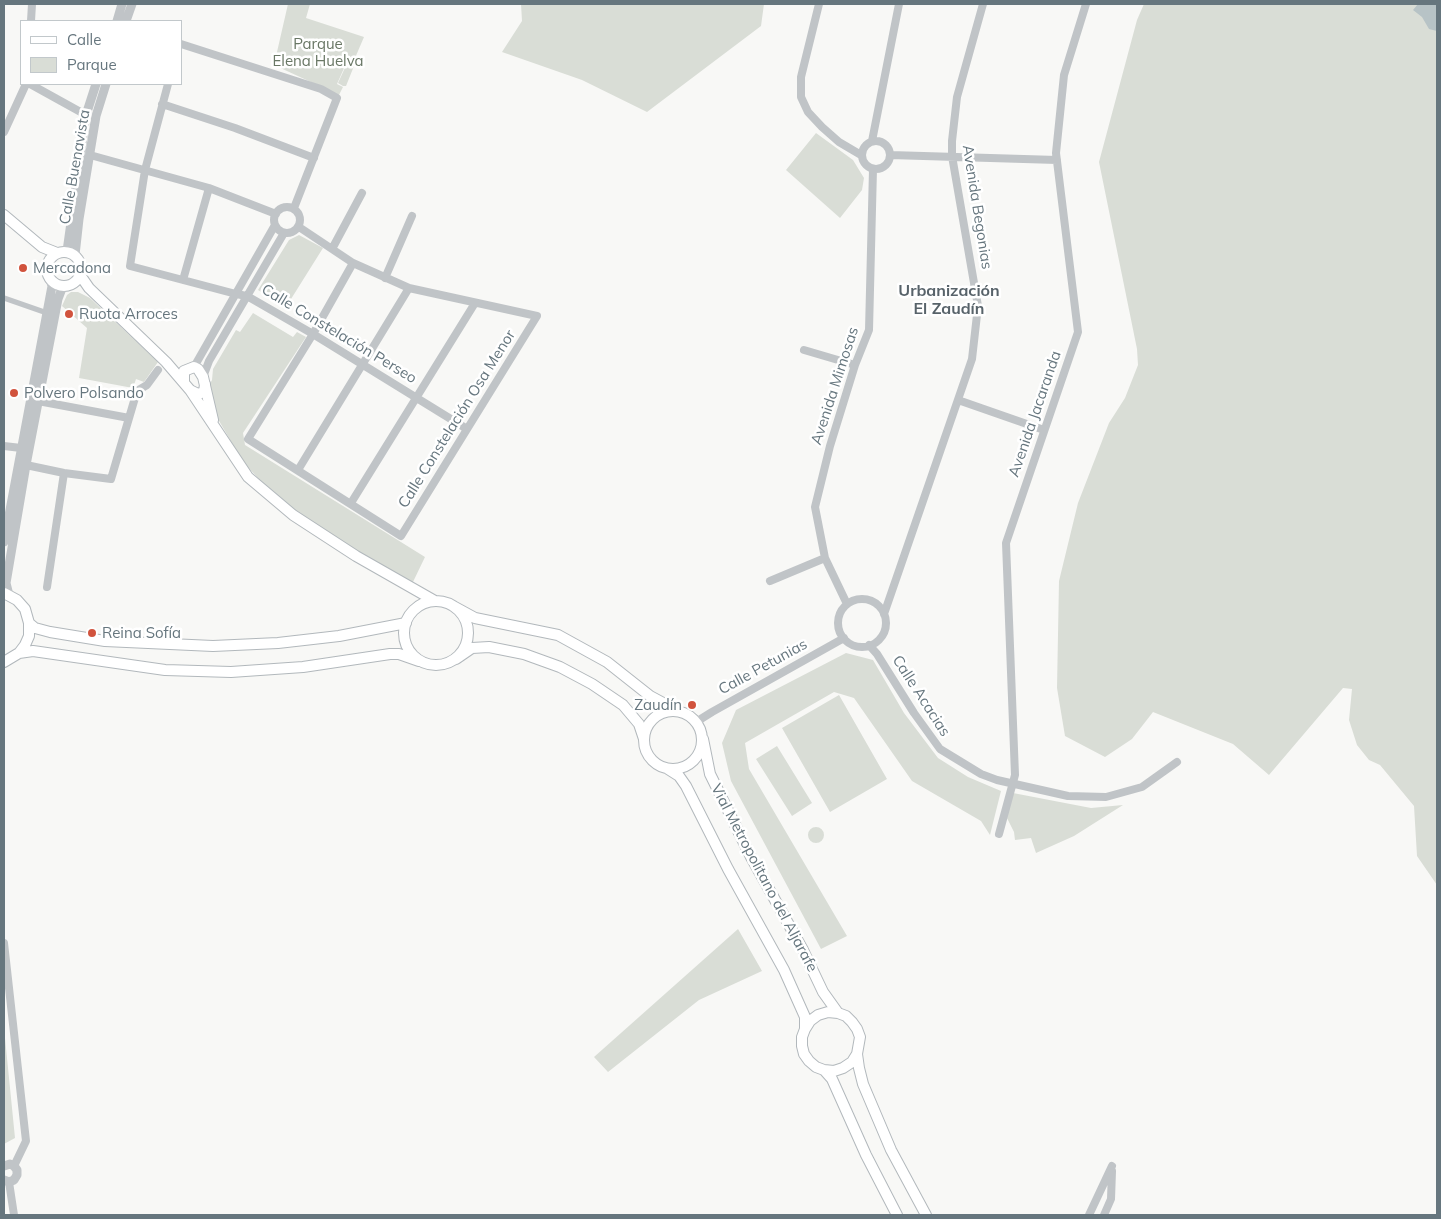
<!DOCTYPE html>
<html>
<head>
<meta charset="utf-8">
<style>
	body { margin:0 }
	#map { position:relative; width:1441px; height:1219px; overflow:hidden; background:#f8f8f6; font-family:Mulish,sans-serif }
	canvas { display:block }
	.frame { position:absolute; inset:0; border:5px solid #66767e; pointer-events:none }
	.legend { position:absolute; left:20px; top:20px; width:162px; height:65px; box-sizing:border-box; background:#fff; border:1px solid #c2c8cb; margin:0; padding:6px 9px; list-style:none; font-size:15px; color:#66767e }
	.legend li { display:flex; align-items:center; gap:10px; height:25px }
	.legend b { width:25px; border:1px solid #c2c8cb }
</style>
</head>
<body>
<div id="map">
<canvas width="1441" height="1219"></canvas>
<div class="frame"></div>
<ul class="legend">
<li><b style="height:6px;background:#fff"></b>Calle</li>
<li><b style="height:14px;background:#d9ddd6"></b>Parque</li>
</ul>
</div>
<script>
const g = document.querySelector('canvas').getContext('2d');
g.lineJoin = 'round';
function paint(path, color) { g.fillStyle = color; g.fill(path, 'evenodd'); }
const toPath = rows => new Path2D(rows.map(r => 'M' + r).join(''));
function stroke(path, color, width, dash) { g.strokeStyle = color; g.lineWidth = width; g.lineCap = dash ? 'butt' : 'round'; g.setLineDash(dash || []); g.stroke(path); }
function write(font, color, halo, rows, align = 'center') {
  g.font = font + ' Mulish,sans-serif'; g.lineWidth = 5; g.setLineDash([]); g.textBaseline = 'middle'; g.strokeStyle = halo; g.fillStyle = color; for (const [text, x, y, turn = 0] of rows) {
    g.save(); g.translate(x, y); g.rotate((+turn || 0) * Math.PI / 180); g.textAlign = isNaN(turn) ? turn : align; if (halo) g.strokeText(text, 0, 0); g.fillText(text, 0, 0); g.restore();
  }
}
const green = toPath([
	[288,4,310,4,306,18,364,37,355,58,349,57,337,84,343,87,339,95,274,65],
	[521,4,764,4,761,26,647,112,582,80,502,52,522,21],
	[1144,4,1437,4,1437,885,1417,856,1414,806,1380,765,1369,760,1357,745,1349,720,1352,689,1343,688,1269,775,1233,744,1153,712,1132,739,1105,757,1065,736,1057,688,1059,581,1078,503,1109,423,1125,398,1138,365,1137,349,1099,162,1137,20],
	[349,59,356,61,346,86,343,86,338,83],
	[816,133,853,160,864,178,862,190,840,218,786,170],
	[299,235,323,248,286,307,258,290,289,240],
	[71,292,78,292,90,298,158,362,144,382,136,379,133,388,79,378,87,328,62,306,67,295],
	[253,313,293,337,297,332,306,337,243,433,245,445,425,557,412,584,318,528,274,495,243,462,204,395,212,380,213,369,236,330,240,332],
	[846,653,873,660,904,713,938,758,968,777,1001,791,990,835,981,821,912,781,854,698,834,692,745,743,749,769,847,936,821,949,731,781,722,743,736,710],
	[839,695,887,779,830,812,782,728],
	[777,746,812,803,792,816,756,759],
	[1013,793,1091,808,1123,805,1074,836,1036,853,1031,838,1015,840,1014,832,1007,818],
	'808 835a8 8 0 1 1 16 0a8 8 0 1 1-16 0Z',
	[738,929,762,971,699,1000,608,1072,594,1057],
	[4,1028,15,1138,4,1144]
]);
const water = toPath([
	[1418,4,1437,4,1437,31,1429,29,1422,17,1413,10]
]);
const pedestrian = toPath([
	[4,298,47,313]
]);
const minor = toPath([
	[819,4,801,77,801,97,808,112,822,127,839,142,861,155],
	[31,21,32,4],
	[181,44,321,89,337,98,294,208],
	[30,84,86,115],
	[168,84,145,170,130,266,236,294,247,296,313,334,467,429],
	[162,104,235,128,314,158],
	[4,132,26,84],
	'862 155a14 14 0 1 1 28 0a14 14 0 1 1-28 0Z',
	[872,141,899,4],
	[90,155,209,188,276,214],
	[890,155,1057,160],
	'274 220a13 13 0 1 1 26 0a13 13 0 1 1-26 0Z',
	[299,227,353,263,409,288,537,316,401,536,248,439,313,334,353,263],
	[332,249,362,193],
	[385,278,412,216],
	[183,280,209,188],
	[804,350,855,365],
	[194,367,275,225],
	[203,377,209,361,284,233],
	[958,400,1044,430],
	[38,401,129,418],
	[4,446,21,448],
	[26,465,64,473,111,479,137,391,147,385,158,370],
	[298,470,409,288],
	[351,503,475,303],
	[770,581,825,558],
	[47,587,64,473],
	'838 623a24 24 0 1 1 48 0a24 24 0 1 1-48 0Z',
	[847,604,825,558,815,507,830,446,855,365,869,330,873,169],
	[884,614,972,359,978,306,952,156,952,141,957,97,983,4],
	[869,645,877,654,914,713,940,749,981,774,997,780,1068,796,1106,797,1142,787,1177,762],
	[696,722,712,712,844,638],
	[999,834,1015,775,1006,543,1078,332,1056,153,1064,75,1086,4],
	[4,943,26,1141,14,1166],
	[9,1182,14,1215],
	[1089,1215,1112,1166],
	[1104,1215,1111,1199,1112,1171]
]);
const tertiary = toPath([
	[117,21,122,4],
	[126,21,132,4],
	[67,251,86,115,96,84],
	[75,255,79,219,96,116,106,84],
	[4,542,52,286,50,279],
	[9,595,6,583,26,465,58,299,63,286],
	[4,1166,10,1164,14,1166,17,1170,17,1175,14,1180,9,1182,4,1180]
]);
const secondary = toPath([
	[4,215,42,247,57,253],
	'47 269a17 17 0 1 1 34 0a17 17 0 1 1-34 0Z',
	[80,275,89,288,166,362,190,390,198,394,204,392,205,384],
	[184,381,184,371,194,367,198,369,203,377,213,420],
	[190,390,248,477,293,515,356,556,435,601],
	[4,593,17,600,25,609,29,623,29,636,25,645,19,653,4,662],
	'404 633a32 32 0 1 1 64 0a32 32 0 1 1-64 0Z',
	[453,606,475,618,558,635,607,662,650,696,678,711],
	[29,623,35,628,50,632,105,641,213,646,278,643,339,636,406,623],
	[19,653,33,651,165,670,231,672,303,667,390,654,399,654,419,661],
	[456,659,472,648,489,647,524,654,560,667,592,684,623,705,639,724,644,739],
	'644 740a29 29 0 1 1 58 0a29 29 0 1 1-58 0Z',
	[703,739,710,774,751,857,803,950,823,992,838,1013],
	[668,769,679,776,686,786,728,869,784,970,805,1017,805,1029,802,1037,802,1046,804,1054,809,1061,816,1067,824,1070,834,1071,843,1068,852,1062,857,1054,860,1037,857,1029,852,1022,846,1016,838,1013,828,1012,818,1015,810,1021,805,1029],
	[857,1054,859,1068,863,1084,891,1150,926,1215],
	[824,1070,832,1079,866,1155,897,1215]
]);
const markers = [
	[23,268,5,"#d1533d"],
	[69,314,5,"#d1533d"],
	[14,393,5,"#d1533d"],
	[92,633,5,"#d1533d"],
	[692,705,5,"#d1533d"]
];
const parkNames = [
	["Parque",318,44],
	["Elena Huelva",318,61]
];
const streetNames = [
	["Calle Buenavista",75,167,-80],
	["Avenida Begonias",977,207,81],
	["Calle Constelación Perseo",339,334,31],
	["Avenida Mimosas",835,386,-72],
	["Avenida Jacaranda",1035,414,-71],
	["Calle Constelación Osa Menor",457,419,-58],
	["Calle Petunias",763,667,-29],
	["Calle Acacias",921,696,57],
	["Vial Metropolitano del Aljarafe",764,878,62]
];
const poiNames = [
	["Mercadona",33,268],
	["Ruota Arroces",79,314],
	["Polvero Polsando",24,393],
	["Reina Sofía",102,633],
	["Zaudín",682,705,"right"]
];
const neighbourhoodNames = [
	["Urbanización",949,291],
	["El Zaudín",949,309]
];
paint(green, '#d9ddd6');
paint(water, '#b7c3c6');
stroke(secondary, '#b2b8bc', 12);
stroke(pedestrian, '#c0c4c7', 5.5);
stroke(minor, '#c0c4c7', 8);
stroke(tertiary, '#c0c4c7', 9);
stroke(secondary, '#fff', 10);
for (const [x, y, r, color] of markers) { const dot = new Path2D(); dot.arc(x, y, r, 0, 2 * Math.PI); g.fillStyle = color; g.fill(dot); stroke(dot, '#fff', 2); }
write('15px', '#697765', '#fff', parkNames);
write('15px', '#66767e', '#fff', streetNames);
write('15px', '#66767e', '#fff', poiNames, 'left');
write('bold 16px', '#58636a', '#fff', neighbourhoodNames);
</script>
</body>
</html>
